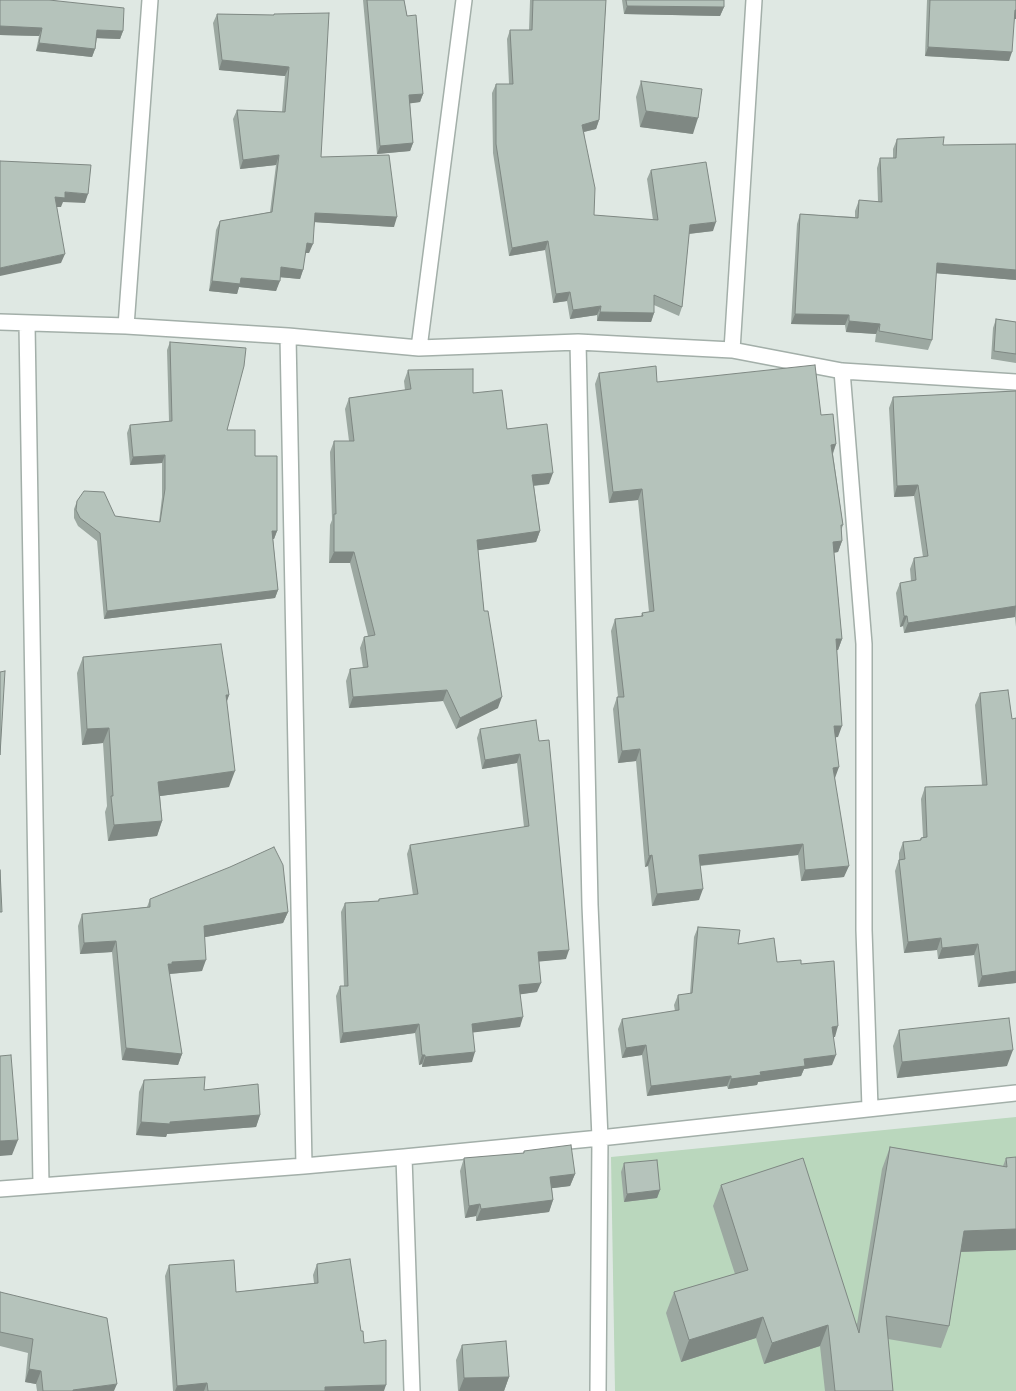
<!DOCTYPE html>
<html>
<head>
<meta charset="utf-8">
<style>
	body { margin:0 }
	canvas { display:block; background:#dfe8e3 }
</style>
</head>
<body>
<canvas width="1016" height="1391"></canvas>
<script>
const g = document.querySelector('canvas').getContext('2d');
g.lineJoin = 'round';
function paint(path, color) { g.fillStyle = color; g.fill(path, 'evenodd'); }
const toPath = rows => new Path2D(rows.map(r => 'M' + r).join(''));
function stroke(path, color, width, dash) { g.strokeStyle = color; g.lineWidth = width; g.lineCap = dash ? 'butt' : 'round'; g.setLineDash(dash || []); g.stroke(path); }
const green = toPath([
	[1016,1117,1016,1391,615,1391,611,1157]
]);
const minor = toPath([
	[0,322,126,326,288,336,419,348,578,342,732,350,842,371,1016,382],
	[27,324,41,1185],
	[126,326,150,0],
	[288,336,304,1166],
	[578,342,590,905,600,1138,598,1391],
	[419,348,464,0],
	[732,350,754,0],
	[842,371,864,644,864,930,870,1108],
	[404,1157,412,1391],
	[0,1189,304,1166,404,1157,600,1138,1016,1093]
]);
const wall = toPath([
	[0,0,123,31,120,39,97,38,95,49,92,57,36,51,39,36,0,35],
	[363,0,404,0,423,94,420,102,410,103,413,143,410,151,377,154],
	[530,0,606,0,599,120,596,129,584,132,594,215,653,220,647,179,651,170,713,231,689,234,682,307,679,316,654,305,654,313,651,322,597,321,597,315,570,319,567,301,553,303,545,250,509,256,493,153,492,93,496,84,509,84,507,39,510,30,529,30],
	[622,0,724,0,724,7,720,16,624,14],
	[927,0,1016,0,1009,61,925,56],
	[217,14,273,15,321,157,394,227,315,222,309,253,305,253,303,270,300,279,280,277,276,291,239,287,237,294,209,291,216,230,220,221,270,212,276,165,240,169,233,119,237,110,282,112,285,76,219,70,213,23],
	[641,81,693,134,640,127,636,97],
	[897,139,943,145,1016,144,1016,280,936,273,932,340,928,350,875,342,876,334,846,332,845,325,791,324,797,224,800,214,855,217,855,211,859,200,878,202,877,168,880,158,893,158,893,149],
	[996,319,1016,322,1016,363,991,359,993,328],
	[170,342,227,430,255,456,277,531,274,539,273,539,278,590,275,598,104,619,97,541,78,526,74,518,74,509,77,501,115,516,159,522,162,497,162,463,130,465,127,433,130,425,169,421,167,350],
	[408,370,473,393,507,429,549,484,534,486,540,531,536,542,478,550,484,611,498,708,456,729,443,701,349,708,346,681,350,669,363,668,360,648,364,637,368,636,350,563,329,563,330,525,332,520,330,452,334,441,349,441,345,409,349,398,405,390,404,381],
	[599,373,657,382,821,415,836,444,833,454,843,525,841,531,842,541,838,552,834,553,842,639,838,650,837,650,838,737,836,737,835,778,844,877,801,881,798,855,700,866,699,900,652,906,648,866,645,867,636,761,618,763,613,709,617,697,618,697,611,631,615,619,641,616,642,613,649,612,638,500,609,503,595,384],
	[1016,391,1016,627,1015,617,904,633,903,626,900,627,896,593,900,583,911,581,910,569,914,558,923,557,914,496,894,497,889,408,893,397],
	[83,657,229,695,226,703,229,787,160,796,162,821,157,836,108,841,105,812,107,806,103,743,82,745,77,673],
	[980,693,1016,983,978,987,974,955,938,959,937,950,904,953,895,871,899,859,899,853,903,842,920,840,921,838,923,837,921,799,925,787,982,785,975,705],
	[536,720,566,959,539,961,537,992,520,994,520,1027,473,1032,472,1062,422,1067,422,1064,419,1065,415,1033,340,1043,336,996,340,986,344,986,341,912,345,903,378,901,379,899,413,895,407,854,410,845,524,827,517,763,482,769,477,738,480,729],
	[150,899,288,912,283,923,205,937,202,971,169,974,182,1054,178,1065,122,1060,112,952,80,954,78,926,82,914,147,907],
	[698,927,738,944,777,962,801,964,835,1037,833,1037,832,1065,804,1069,801,1076,758,1082,757,1085,728,1089,727,1086,647,1096,642,1055,622,1058,618,1029,622,1019,675,1011,674,1005,678,995,690,994,694,937],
	[899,1030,1007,1066,897,1078,893,1046],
	[144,1080,204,1090,260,1115,256,1127,167,1134,166,1137,136,1135,139,1092],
	[890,1147,1003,1166,1006,1158,1016,1250,961,1252,949,1326,941,1348,888,1339,893,1391,825,1391,820,1346,764,1364,756,1338,681,1362,666,1313,674,1292,735,1274,713,1206,721,1185,857,1324,882,1169],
	[524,1151,575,1174,570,1186,552,1188,553,1200,549,1212,476,1221,476,1216,465,1218,460,1171,464,1158,523,1154],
	[624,1163,660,1190,657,1198,624,1202,621,1172],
	[317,1264,361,1331,364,1343,384,1391,173,1391,165,1276,169,1265,236,1292,314,1283,313,1275],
	[0,1292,114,1391,37,1391,36,1384,25,1382,28,1353,0,1346],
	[462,1345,509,1377,504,1391,458,1391,456,1360]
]);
const shadedWall = toPath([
	[627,6,724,7,720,16,624,14],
	[1015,10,1016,10,1016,19,1012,19],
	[0,26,42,28,39,36,0,35],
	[97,30,123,31,120,39,94,38],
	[39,43,95,49,92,57,36,51],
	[928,47,1012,52,1009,61,925,56],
	[222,60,289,67,285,76,219,70],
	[423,94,420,102,406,104,409,95],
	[646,111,698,118,693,134,640,127],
	[599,120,596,129,579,133,582,125],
	[413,143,410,151,377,154,380,146],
	[279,155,276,165,240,169,243,160],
	[65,192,88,194,85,203,63,202,61,207,52,207,55,197],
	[315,213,397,217,394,227,312,222],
	[716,222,713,231,687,234,690,225],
	[548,241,545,250,509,256,512,248],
	[307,243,313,244,309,253,303,253],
	[65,254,61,263,0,276,0,268],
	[937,263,1016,270,1016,280,933,273],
	[281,267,303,270,300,279,278,277],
	[241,278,280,281,276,291,239,287,237,294,209,291,212,281],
	[570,292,567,301,553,303,556,294],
	[601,306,597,315,570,319,573,310],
	[600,312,654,313,651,322,597,321],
	[795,314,849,315,845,325,791,324],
	[849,321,880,324,876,334,846,332],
	[836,444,832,455,831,445],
	[165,455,162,463,130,465,133,457],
	[553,473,549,484,528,486,532,475],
	[918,485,914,496,894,497,897,486],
	[642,489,638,500,609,503,613,492],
	[272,531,277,531,274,539,269,539],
	[540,531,536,542,473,551,477,540],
	[842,541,838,552,829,553,833,542],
	[334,552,354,552,350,563,329,563],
	[278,590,275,598,104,619,107,611],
	[1016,606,1015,617,904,633,908,623],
	[904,616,907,616,903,626,900,627],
	[836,639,842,639,838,650,832,651],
	[447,690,443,701,349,708,353,697],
	[226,695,229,695,224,710],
	[502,697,498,708,456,729,460,718],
	[834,726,842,726,838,737,830,738],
	[109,728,103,743,82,745,87,729],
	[640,749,636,761,618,763,622,751],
	[520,754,517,763,482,769,485,760],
	[839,767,835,778,833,768],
	[235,771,229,787,153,797,158,782],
	[162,821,157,836,108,841,114,825],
	[803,844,798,855,695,866,699,855],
	[652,855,648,866,645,867,649,856],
	[849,866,844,877,801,881,805,870],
	[703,889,699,900,652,906,657,894],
	[288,912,283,923,200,938,204,926],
	[941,938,937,950,904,953,908,942],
	[116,941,112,952,80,954,84,943],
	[978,944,974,955,938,959,942,948],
	[569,950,566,959,535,962,538,952],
	[206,960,202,971,169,974,168,964,172,962],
	[1016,971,1016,983,978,987,982,976],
	[541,983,537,992,516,995,519,985],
	[523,1017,520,1027,469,1033,472,1024],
	[419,1024,415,1033,340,1043,343,1033],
	[838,1026,835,1037,828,1037,832,1027],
	[646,1045,642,1055,622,1058,626,1048],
	[126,1048,182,1054,178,1065,122,1060],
	[1013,1050,1007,1066,897,1078,902,1062],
	[475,1052,472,1062,422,1067,425,1057],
	[422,1055,425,1055,422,1064,419,1065],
	[836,1055,832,1065,804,1069,801,1076,758,1082,757,1085,728,1089,731,1079,760,1072,804,1059],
	[731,1076,727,1086,647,1096,651,1086],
	[260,1115,256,1127,167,1134,166,1137,136,1135,141,1122,170,1122],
	[18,1140,12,1155,0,1156,0,1141],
	[575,1174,570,1186,546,1189,550,1177],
	[660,1190,657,1198,624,1202,627,1194],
	[553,1200,549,1212,476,1221,481,1209],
	[480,1204,476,1216,465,1218,469,1206],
	[1016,1229,1016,1250,957,1252,964,1231],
	[763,1317,756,1338,681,1362,689,1340],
	[828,1325,820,1346,764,1364,772,1343],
	[29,1369,41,1371,36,1384,25,1382],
	[509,1377,504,1391,459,1391,464,1378],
	[207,1383,204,1391,175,1391,177,1386],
	[117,1384,114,1391,72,1391,73,1390],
	[386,1385,384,1391,323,1391,325,1387]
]);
const building = toPath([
	[0,0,49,0,124,8,123,31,97,30,95,49,39,43,42,28,0,26,0,0],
	[367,0,404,0,407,16,416,15,423,94,409,95,413,143,380,146,367,0],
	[533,0,606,0,599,120,582,125,595,188,594,215,658,220,651,170,706,162,716,222,690,225,682,307,654,295,654,313,600,312,601,306,573,310,570,292,556,294,548,241,512,248,496,144,496,84,513,84,510,30,532,30,533,0],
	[626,0,724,0,724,7,627,6,626,0],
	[930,0,1016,0,1016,10,1015,10,1012,52,928,47,930,0],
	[329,13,321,157,389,155,397,217,315,213,313,244,307,243,303,270,281,267,280,281,241,278,240,284,212,281,220,221,272,212,279,155,243,160,237,110,285,112,289,67,222,60,217,14,274,15,274,14,329,13],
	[641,81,702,89,698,118,646,111,641,81],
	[944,137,943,145,1016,144,1016,270,937,263,932,340,879,331,880,324,849,321,849,315,795,314,800,214,858,218,859,200,882,202,880,158,896,158,897,139,944,137],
	[0,161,91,165,88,194,65,192,65,198,55,197,65,254,0,268,0,161],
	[996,319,1016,322,1016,354,994,351,996,319],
	[170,342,246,348,244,366,227,430,255,430,255,456,277,456,277,531,272,531,278,590,107,611,100,533,80,518,76,510,77,501,84,491,104,492,115,516,160,522,165,489,165,455,133,457,130,425,172,421,170,342],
	[815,365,821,415,833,414,836,444,831,445,843,525,841,525,842,541,833,542,842,639,836,639,842,726,834,726,839,767,833,768,849,866,805,870,803,844,699,855,703,889,657,894,652,855,649,856,640,749,622,751,617,697,624,697,615,619,643,616,642,613,654,611,642,489,613,492,599,373,656,366,657,382,815,365],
	[473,369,473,393,502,390,507,429,547,424,553,473,532,475,540,531,477,540,484,611,488,611,502,697,460,718,447,690,353,697,350,669,368,667,364,637,375,635,354,552,334,552,334,514,336,514,334,441,354,441,349,398,411,389,408,370,473,369],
	[1016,391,1016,606,908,623,907,616,904,616,900,583,916,580,914,558,928,556,918,485,897,486,893,397,1016,391],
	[221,644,229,695,226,695,235,771,158,782,162,821,114,825,111,796,113,796,109,728,87,729,83,657,221,644],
	[5,671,0,755,0,672,5,671],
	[1008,690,1012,719,1016,718,1016,971,982,976,978,944,942,948,941,938,908,942,899,860,905,859,903,842,921,840,921,838,927,837,925,787,987,785,980,693,1008,690],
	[536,720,539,741,549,740,569,950,538,952,541,983,519,985,523,1017,472,1024,475,1052,425,1057,425,1055,422,1055,419,1024,343,1033,340,986,348,986,345,903,379,901,379,899,418,894,410,845,529,826,520,754,485,760,480,729,536,720],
	[274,847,283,865,288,912,204,926,206,960,172,962,172,964,168,964,182,1054,126,1048,116,941,84,943,82,914,150,907,150,899,230,867,274,847],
	[0,870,2,912,0,912,0,870],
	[698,927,740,930,738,944,774,938,777,962,801,960,801,964,834,961,838,1026,832,1027,836,1055,804,1059,805,1066,760,1072,761,1075,731,1079,731,1076,651,1086,646,1045,626,1048,622,1019,679,1010,678,995,692,993,698,927],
	[1009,1018,1013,1050,902,1062,899,1030,1009,1018],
	[11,1055,18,1140,0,1141,0,1056,11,1055],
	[205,1077,204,1090,258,1084,260,1115,170,1122,170,1124,141,1122,144,1080,205,1077],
	[571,1145,575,1174,550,1177,553,1200,481,1209,480,1204,469,1206,464,1158,524,1153,524,1151,571,1145],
	[890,1147,1007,1167,1006,1158,1016,1157,1016,1229,964,1231,949,1326,886,1316,893,1391,835,1391,828,1325,772,1343,763,1317,689,1340,674,1292,748,1270,721,1185,803,1158,859,1333,890,1147],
	[657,1160,660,1190,627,1194,624,1163,657,1160],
	[350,1259,361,1331,363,1331,364,1343,386,1340,386,1385,325,1387,325,1391,208,1391,207,1383,177,1386,169,1265,234,1260,236,1292,318,1283,317,1264,350,1259],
	[0,1292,107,1318,117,1384,73,1390,73,1391,43,1391,41,1371,29,1369,33,1339,0,1332,0,1292],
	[506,1341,509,1377,464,1378,462,1345,506,1341]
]);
paint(green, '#bad7bd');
stroke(minor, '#a3afa9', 18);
stroke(minor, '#fff', 15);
paint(wall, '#9ca8a1');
paint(shadedWall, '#7f8883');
paint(building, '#b5c3bb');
stroke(building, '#7f8883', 1);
</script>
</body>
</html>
